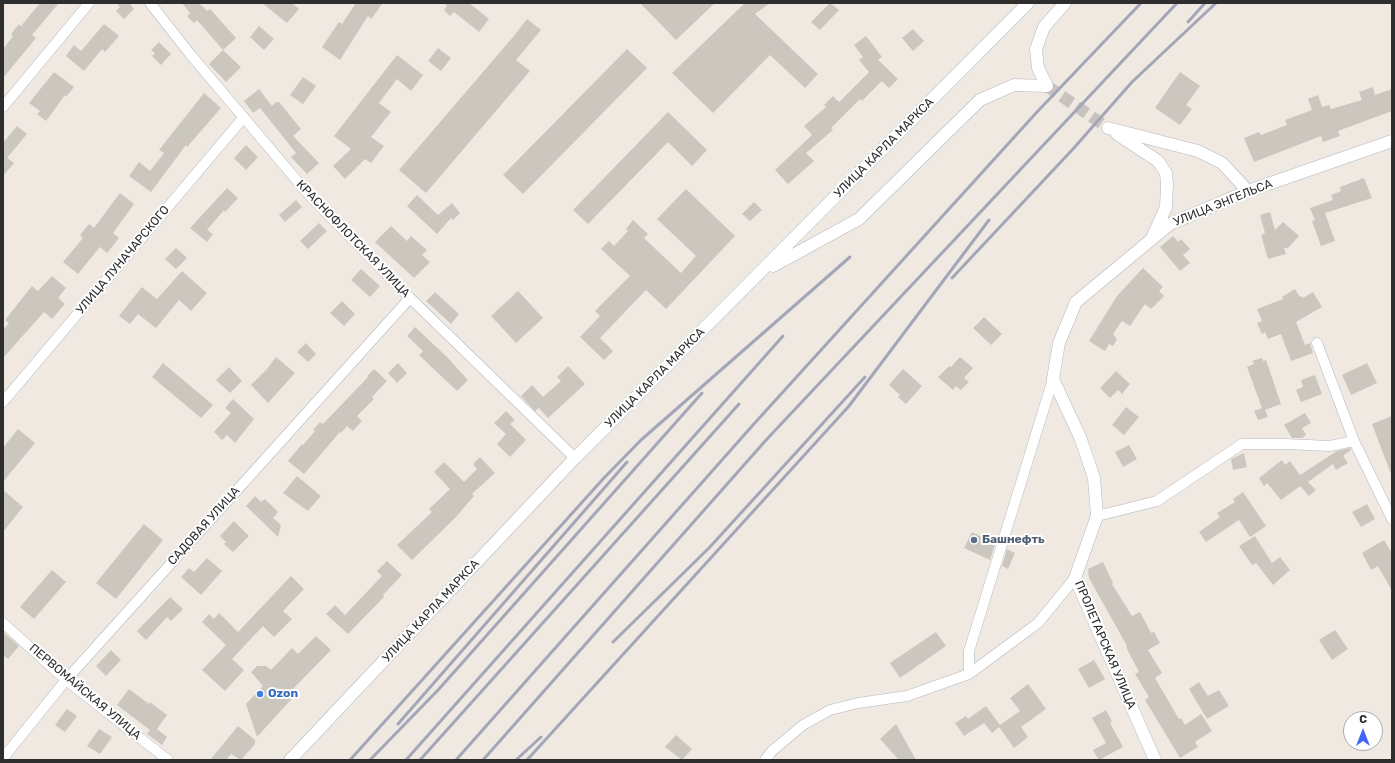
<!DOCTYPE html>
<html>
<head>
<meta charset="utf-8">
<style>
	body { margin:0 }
	#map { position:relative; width:1395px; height:763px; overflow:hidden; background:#efe9e1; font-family:Rubik,sans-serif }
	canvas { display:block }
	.frame { position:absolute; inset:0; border:4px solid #2e2e2e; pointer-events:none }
	.north { position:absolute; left:1343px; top:711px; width:40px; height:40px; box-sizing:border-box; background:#fff; border:1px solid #ababab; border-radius:50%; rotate:0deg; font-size:11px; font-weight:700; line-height:16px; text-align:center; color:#2e2e2e }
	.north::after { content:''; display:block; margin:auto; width:14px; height:18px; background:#4264fb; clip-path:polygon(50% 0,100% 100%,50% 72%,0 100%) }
</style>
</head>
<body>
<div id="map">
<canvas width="1395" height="763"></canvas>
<div class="frame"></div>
<div class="north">С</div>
</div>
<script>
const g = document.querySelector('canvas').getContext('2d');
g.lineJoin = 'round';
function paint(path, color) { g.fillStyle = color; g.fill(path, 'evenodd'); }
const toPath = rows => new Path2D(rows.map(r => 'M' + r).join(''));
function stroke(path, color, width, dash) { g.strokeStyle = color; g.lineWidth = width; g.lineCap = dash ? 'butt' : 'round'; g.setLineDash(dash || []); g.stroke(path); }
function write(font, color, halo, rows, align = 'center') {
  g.font = font + ' Rubik,sans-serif'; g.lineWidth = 4; g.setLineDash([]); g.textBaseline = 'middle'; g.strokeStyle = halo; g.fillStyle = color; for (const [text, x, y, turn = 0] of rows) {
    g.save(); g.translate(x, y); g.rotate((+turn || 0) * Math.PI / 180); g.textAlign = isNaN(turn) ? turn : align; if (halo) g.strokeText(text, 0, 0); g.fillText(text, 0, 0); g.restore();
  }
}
const building = toPath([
	[40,3,59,3,32,35,36,38,3,78,3,49,13,36,11,34,19,24,21,26],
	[116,3,129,3,134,9,124,19,116,11,120,7],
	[182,3,199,3,207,11,210,9,236,38,223,50,197,20,194,23,187,16,190,13],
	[262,3,292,3,299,9,287,23],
	[356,3,383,3,371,19,368,16,340,60,322,47,339,22,342,24],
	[443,3,469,3,489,19,479,32,454,12,450,16,444,10,447,6],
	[640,3,715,3,676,40],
	[745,3,770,3,755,14,818,74,805,88,770,55,713,113,672,73],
	[830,3,839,10,820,30,811,22],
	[527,19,541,30,516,60,530,71,426,193,399,170,513,37],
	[104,24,119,36,105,52,102,49,84,71,66,56,74,45,81,51],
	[259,26,274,39,264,50,250,37],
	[913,29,924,41,913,51,902,38],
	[866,36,882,57,878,60,898,79,889,88,882,81,862,101,860,99,831,128,833,130,806,153,814,161,788,184,775,170,812,135,804,126,826,107,824,105,833,96,839,102,869,72,859,60,863,57,854,45],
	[159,42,171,54,161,65,152,56,155,53,151,50],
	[438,48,451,58,441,71,428,61],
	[627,49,647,68,523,194,503,175],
	[223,50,241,67,226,82,209,64],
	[397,55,423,75,411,91,397,79,379,103,391,112,371,137,384,146,371,163,365,159,345,179,333,166,351,149,334,136],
	[54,72,74,87,66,97,65,95,46,121,37,114,40,111,29,103],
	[1180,72,1200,86,1186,105,1192,109,1180,125,1155,108],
	[303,77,316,86,303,104,290,95],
	[1373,87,1375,95,1392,89,1392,111,1338,131,1340,136,1323,142,1321,136,1254,162,1244,138,1259,132,1261,135,1287,125,1285,120,1312,110,1308,99,1318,95,1322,107,1329,105,1331,109,1362,100,1359,92],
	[259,89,272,106,276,102,279,102,301,129,293,136,319,163,307,174,291,157,296,153,260,108,253,113,244,101],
	[204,93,221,108,187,147,186,145,151,192,129,176,139,162,150,171,164,153,159,150],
	[668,112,707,150,692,166,668,142,588,224,573,210],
	[17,126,27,134,7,158,14,163,3,176,3,143],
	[246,145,258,157,246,170,234,158],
	[1364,178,1372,198,1325,213,1335,241,1321,246,1312,221,1315,220,1310,208,1333,200,1331,195,1341,191,1340,187],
	[227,188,238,198,225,212,224,210,207,230,213,234,207,242,190,228],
	[686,189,735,236,666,309,646,290,600,338,613,351,604,360,580,337,600,316,595,311,630,276,601,249,609,241,614,246,628,231,626,229,633,220,648,234,644,238,681,273,696,256,657,219],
	[120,193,134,204,113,233,119,238,107,253,100,247,78,274,63,262,83,238,80,235,89,224,94,228],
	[417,195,438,215,452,203,460,213,453,220,451,218,437,234,407,206],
	[296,200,302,207,285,222,279,215],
	[754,202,762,210,750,221,742,214],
	[1270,212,1275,230,1283,222,1299,236,1288,248,1284,248,1286,254,1268,259,1261,235,1265,233,1260,215],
	[319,223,327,231,308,249,300,241],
	[391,226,407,241,411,236,427,250,422,255,430,262,414,278,375,242],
	[1173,236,1178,242,1181,239,1190,249,1183,255,1190,263,1180,271,1160,247],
	[176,248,187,258,176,269,165,259],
	[1143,268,1163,287,1159,291,1164,296,1151,309,1145,304,1130,326,1122,321,1113,334,1117,339,1113,346,1109,344,1105,351,1089,341,1117,296],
	[361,269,380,286,370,297,351,280],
	[182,271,207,293,191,311,179,300,156,328,138,314,130,324,119,316,142,287,157,299],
	[52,276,66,288,58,298,65,304,52,319,44,312,3,358,3,330,9,323,5,320,32,286,38,291],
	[1295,289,1300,297,1302,296,1303,298,1313,292,1322,307,1296,322,1305,345,1310,343,1313,353,1291,361,1281,334,1268,339,1265,332,1262,334,1257,323,1262,321,1257,309,1283,299,1282,297],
	[518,291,543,318,516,343,491,316],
	[435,292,459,314,451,324,426,301],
	[342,301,355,314,344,326,330,313],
	[984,317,1002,334,991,345,973,328],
	[415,327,447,357,468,380,457,391,419,355,423,351,407,336],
	[306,343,316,354,308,362,297,352],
	[276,357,295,373,268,403,251,385,267,369],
	[960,357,973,368,964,378,969,382,961,390,956,386,953,390,938,377,949,366,951,367],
	[1262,358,1263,361,1266,360,1281,404,1265,410,1268,417,1258,420,1254,411,1262,408,1247,367,1254,364,1252,361],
	[163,363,213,405,201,418,152,377],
	[398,363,407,373,397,383,388,373],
	[1367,363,1377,383,1351,395,1342,375],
	[568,366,585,384,548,418,539,408,535,411,521,396,532,385,543,397,561,381,557,377],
	[229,367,242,381,230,393,216,380],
	[374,369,387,381,372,397,374,399,357,416,362,421,353,431,347,426,341,433,340,432,304,474,288,461,302,444,303,445,315,431,313,430,320,422,323,424,368,377,367,376],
	[903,369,922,386,906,404,898,397,900,395,889,385],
	[1116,371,1130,384,1122,394,1118,390,1110,398,1100,388],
	[1315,375,1322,394,1301,402,1296,390,1303,387,1301,380],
	[233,399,254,419,235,443,227,435,222,440,214,432,231,413,225,408],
	[1126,407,1139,417,1124,435,1112,425],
	[506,411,515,420,510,424,526,440,510,457,497,444,506,434,494,423],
	[1305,413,1311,423,1302,428,1306,435,1302,438,1292,438,1284,425],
	[1392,416,1392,474,1391,474,1372,424],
	[18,429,35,443,3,482,3,448],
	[1129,445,1137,459,1123,467,1115,452],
	[1350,448,1351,450,1343,456,1348,463,1336,470,1333,464,1308,482,1316,490,1309,496,1300,486,1281,500,1267,483,1264,486,1259,478,1282,460,1285,465,1290,461,1300,475,1337,451],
	[1244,453,1247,467,1233,470,1231,459],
	[480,457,495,473,472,494,474,496,456,517,412,560,397,545,432,512,429,509,450,489,434,472,444,462,464,482,477,469,473,464],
	[297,476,321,496,308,511,283,493],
	[3,490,23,507,3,532],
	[1243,492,1266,526,1250,537,1239,520,1206,542,1199,532,1220,517,1217,513,1235,502,1233,499],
	[255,496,261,502,265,499,278,512,273,518,281,525,278,537,246,506],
	[1367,504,1375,519,1361,527,1352,512],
	[234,521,249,536,233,552,224,544,226,542,220,536],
	[144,524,163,540,116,599,96,583],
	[972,532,995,544,990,560,964,548],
	[1255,536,1272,563,1280,557,1290,570,1273,585,1256,563,1252,565,1239,546],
	[1384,540,1392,553,1392,591,1378,566,1371,570,1362,553],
	[1007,549,1015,553,1008,569,1002,566],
	[207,558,222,571,201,595,181,577,189,568,194,572],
	[387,561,402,575,383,595,384,597,348,634,326,614,335,605,345,615,382,576,377,571],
	[1103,562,1113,583,1112,584,1132,616,1140,612,1151,633,1154,632,1160,643,1148,650,1162,673,1155,678,1179,719,1181,718,1185,725,1201,714,1212,731,1195,742,1198,747,1180,758,1145,700,1149,697,1135,674,1139,672,1126,647,1127,646,1089,578,1088,569],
	[52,570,66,582,34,619,20,607],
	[291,576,304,589,283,611,292,619,274,637,263,626,232,659,244,670,225,691,202,670,226,645,202,622,209,614,214,619,219,613,238,632],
	[170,597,183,609,171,621,167,617,146,640,137,631],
	[1335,630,1348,649,1332,660,1319,640],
	[3,632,19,646,8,659,3,655],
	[936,632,946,646,900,678,890,663],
	[316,636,331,650,293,689,297,693,257,737,246,704,263,686,251,672,257,666,266,666,271,670,292,648,298,654],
	[111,650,121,660,106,676,96,666],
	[1094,660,1105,679,1089,688,1078,669],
	[1199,682,1208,696,1219,690,1229,706,1207,719,1189,689],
	[1028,684,1046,709,1021,727,1028,737,1014,748,999,727,992,733,984,723,964,736,955,723,966,716,968,719,986,706,1000,725,1020,711,1010,698],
	[129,689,149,704,150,702,167,715,157,729,167,737,162,745,147,734,150,730,117,705],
	[67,709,77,716,65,732,55,725],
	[1106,710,1112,721,1110,723,1123,747,1099,760,1093,750,1106,743,1092,718],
	[896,724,916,760,899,760,880,739],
	[238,726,255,740,255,744,241,760,231,754,226,760,210,760],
	[99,729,112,737,100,754,87,746],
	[676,735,692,749,682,760,665,747]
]);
const tertiaryTunnel = toPath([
	[1047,86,1108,128]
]);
const minor = toPath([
	[150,3,190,54,310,196,410,298,575,458],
	[3,107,89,3],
	[1317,343,1354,441,1392,519],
	[3,402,244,117],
	[1097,516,1157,501,1242,444,1285,444,1330,446,1354,441],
	[3,623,66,680,168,760],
	[969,674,969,651,1053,379],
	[3,758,66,680,410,298],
	[765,760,772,751,803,725,830,710,858,703,907,696,969,674,1038,623,1075,578]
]);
const tertiary = toPath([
	[1108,128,1198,151,1222,163,1248,191],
	[1117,134,1158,161,1166,173,1167,184,1166,207,1153,236],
	[773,266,859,219,980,100,1014,85,1047,86,1038,68,1036,49,1044,27,1065,3],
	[290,760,575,458,1028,3],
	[1155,760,1075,578,1097,516,1094,478,1080,437,1053,379,1059,343,1076,302,1170,224,1248,191,1392,141]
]);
const rail = toPath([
	[1188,22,1205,3],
	[952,278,1073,149,1132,82,1216,3],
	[613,642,709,548,865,377],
	[398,724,627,462],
	[350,760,603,479,641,440,850,257],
	[370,760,439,689,702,393],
	[406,760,783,336],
	[420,760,739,404],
	[456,760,753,425,1037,112,1141,3],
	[483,760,767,439,1177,3],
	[516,760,541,737],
	[527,760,849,406,989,220]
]);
const markers = [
	[974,540,4,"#5c6f8a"],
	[260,694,4,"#3f7fe0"]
];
const streetNames = [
	["УЛИЦА КАРЛА МАРКСА",884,148,-45],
	["УЛИЦА ЭНГЕЛЬСА",1223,203,-22],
	["КРАСНОФЛОТСКАЯ УЛИЦА",353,239,46],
	["УЛИЦА ЛУНАЧАРСКОГО",123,260,-50],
	["УЛИЦА КАРЛА МАРКСА",655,378,-45],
	["САДОВАЯ УЛИЦА",204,526,-48],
	["УЛИЦА КАРЛА МАРКСА",431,611,-47],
	["ПРОЛЕТАРСКАЯ УЛИЦА",1105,645,67],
	["ПЕРВОМАЙСКАЯ УЛИЦА",85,692,40]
];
const serviceNames = [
	["Башнефть",982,540]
];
const shopNames = [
	["Ozon",268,694]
];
paint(building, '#cbc7bf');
stroke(tertiaryTunnel, '#c8c4bd', 12, [12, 6]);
stroke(minor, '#b4b7c1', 11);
stroke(tertiary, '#b4b7c1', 13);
stroke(minor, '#fff', 10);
stroke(tertiary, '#fff', 12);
stroke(rail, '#a3a6b8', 3);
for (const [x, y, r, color] of markers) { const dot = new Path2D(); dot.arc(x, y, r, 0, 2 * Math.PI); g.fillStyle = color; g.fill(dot); stroke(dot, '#fff', 1.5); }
write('12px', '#2e2e2e', '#fff', streetNames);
write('bold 12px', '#4e5e75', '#fff', serviceNames, 'left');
write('bold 12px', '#366cbe', '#fff', shopNames, 'left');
</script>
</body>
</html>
